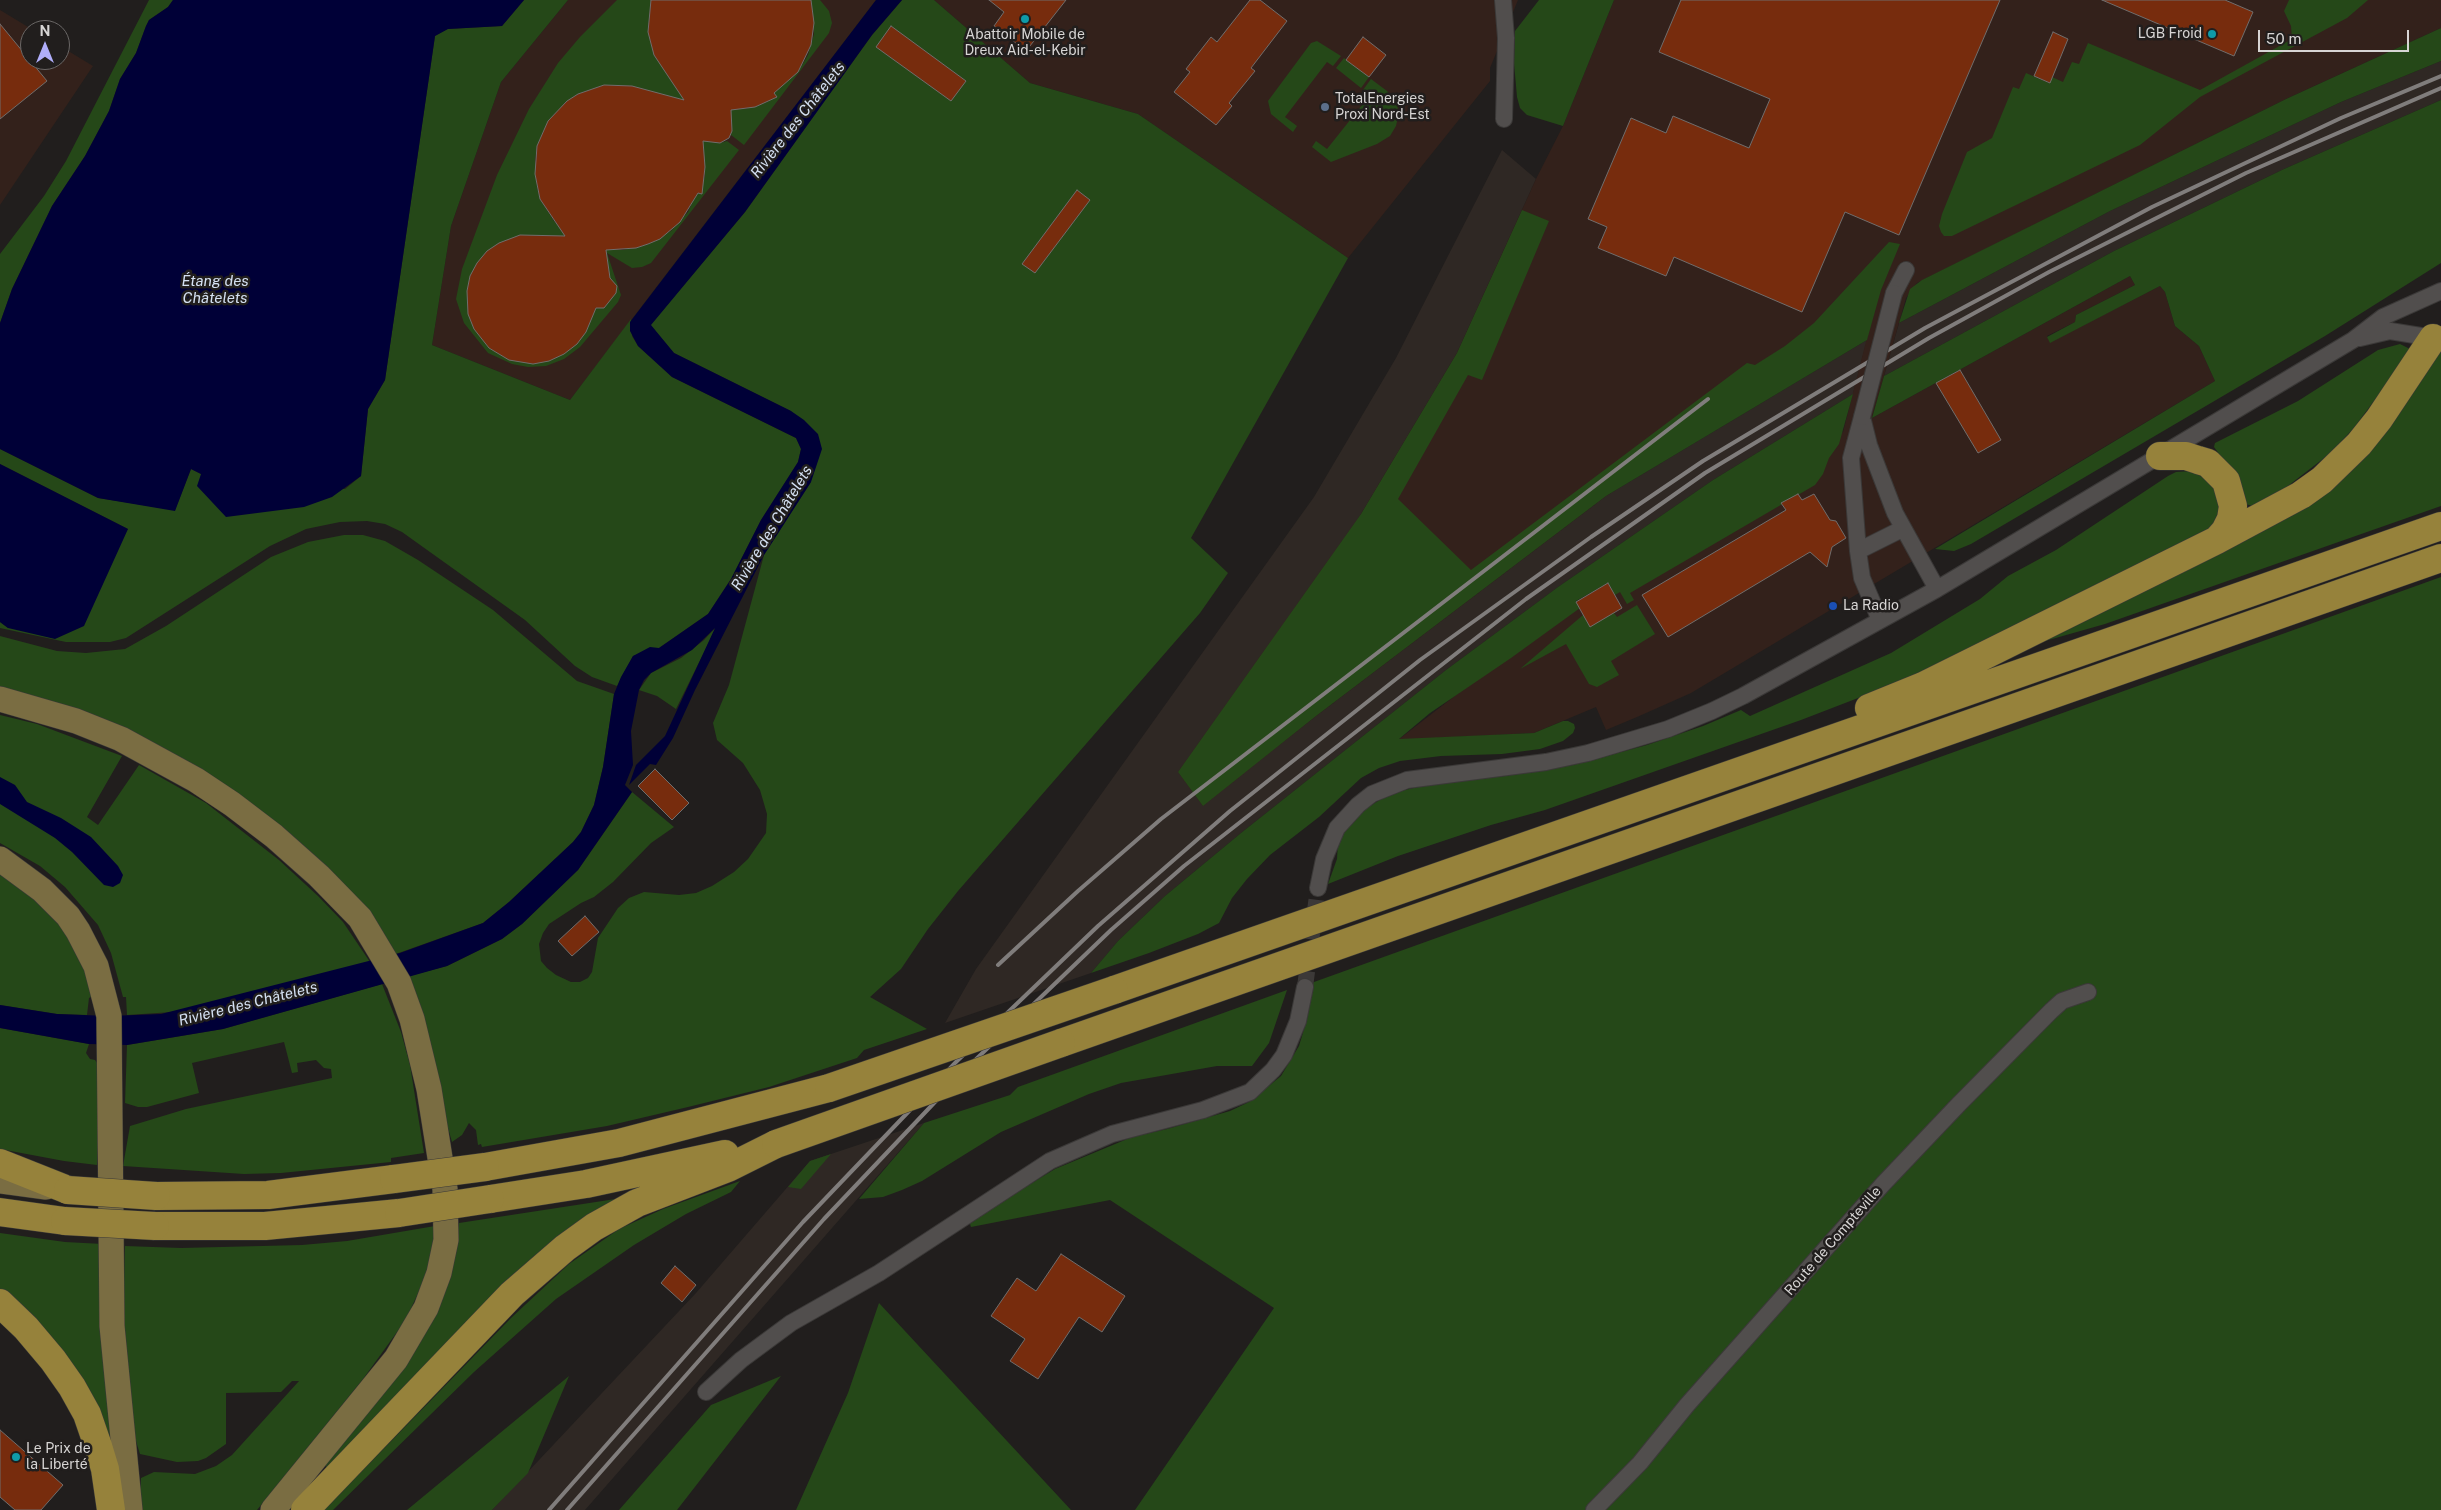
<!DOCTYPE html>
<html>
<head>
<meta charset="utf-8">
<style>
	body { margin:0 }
	#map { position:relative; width:2441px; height:1510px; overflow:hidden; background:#211e1d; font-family:"Public Sans",sans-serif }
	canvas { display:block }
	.north { position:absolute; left:20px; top:20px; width:50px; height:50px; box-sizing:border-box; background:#211e1d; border:1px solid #6a6766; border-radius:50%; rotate:0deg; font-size:14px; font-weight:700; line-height:20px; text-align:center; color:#d7d5d4 }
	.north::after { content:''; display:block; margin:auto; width:18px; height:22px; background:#b0aefa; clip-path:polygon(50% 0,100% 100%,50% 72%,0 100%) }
	.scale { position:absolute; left:2258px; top:30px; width:151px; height:22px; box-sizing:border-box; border:2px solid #d7d5d4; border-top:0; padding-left:6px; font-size:15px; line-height:18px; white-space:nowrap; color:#d7d5d4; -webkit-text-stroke:4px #211e1d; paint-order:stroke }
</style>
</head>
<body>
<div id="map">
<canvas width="2441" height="1510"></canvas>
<div class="north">N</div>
<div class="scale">50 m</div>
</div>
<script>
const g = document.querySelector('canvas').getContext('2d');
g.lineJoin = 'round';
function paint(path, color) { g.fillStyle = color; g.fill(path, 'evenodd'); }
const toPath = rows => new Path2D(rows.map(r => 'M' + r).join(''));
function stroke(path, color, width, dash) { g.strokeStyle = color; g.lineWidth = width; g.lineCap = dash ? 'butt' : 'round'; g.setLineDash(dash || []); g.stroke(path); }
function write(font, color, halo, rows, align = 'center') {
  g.font = font + ' "Public Sans",sans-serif'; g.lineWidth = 5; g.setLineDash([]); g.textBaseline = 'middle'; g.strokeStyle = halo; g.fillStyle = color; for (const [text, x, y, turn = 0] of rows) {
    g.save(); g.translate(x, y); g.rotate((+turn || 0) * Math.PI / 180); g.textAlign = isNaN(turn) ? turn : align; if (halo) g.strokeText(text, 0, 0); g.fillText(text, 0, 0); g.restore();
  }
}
const built = toPath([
	[2441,61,2441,100,2284,169,2114,251,1884,376,1899,323,2110,211,2341,102],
	[1502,150,1536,179,1457,353,1361,514,1202,805,1316,716,1606,496,1867,340,1853,394,1713,480,1558,587,1446,670,1241,833,1165,896,1118,941,1091,973,945,1023,976,969,1314,497,1396,358],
	[924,1123,585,1510,492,1510,696,1293,810,1161]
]);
const industrial = toPath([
	[568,0,876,0,570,400,432,345,451,226,501,82],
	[934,0,1518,0,1490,68,1490,81,1348,258,1138,114,1030,83],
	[1614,0,2441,0,2441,28,2286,99,1917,283,1906,298,1872,418,2130,276,2135,285,2076,315,2075,322,2047,336,2050,342,2160,286,2165,292,2175,326,2199,346,2215,381,1691,693,1637,717,1606,730,1596,707,1534,733,1398,740,1576,602,1843,432,1873,314,1606,496,1316,716,1203,806,1178,772,1361,514,1457,353,1536,179,1563,126],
	[0,10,33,30,30,30,30,60,60,60,60,46,93,66,0,205]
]);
const green = toPath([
	[149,0,173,0,168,7,149,20,146,26,136,53,120,79,109,111,85,156,52,206,12,289,0,323,0,254,44,196,66,161],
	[524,0,568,0,501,82,451,226,432,345,570,400,631,319,632,336,638,346,672,377,796,438,801,449,798,462,761,520,731,579,708,614,659,648,633,656,617,686,592,677,575,666,525,620,402,532,385,524,367,521,340,522,306,529,270,546,126,638,110,642,66,642,0,628,0,622,8,628,128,529,0,464,0,449,98,498,175,510,191,469,201,474,345,489,361,476,368,409,385,380,435,36,447,29,502,26],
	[617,0,651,0,648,32,654,54,674,83,713,118,632,86,604,85,578,94,567,101,548,121,537,146,535,160,537,187,540,199,554,221,563,230,597,248,623,250,648,244,671,231,688,212,697,192,701,193,705,175,704,153,703,147,696,141,708,137,720,143,727,141,739,150,651,263,642,267,632,268,607,253,621,295,618,302,580,347,564,359,546,366,528,367,512,364,488,353,464,323,456,299,462,269,497,175,529,109,558,63,580,37],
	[811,0,820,0,829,11,832,23,829,33,744,145,731,135,732,127,725,105,732,109,745,109,767,102,776,97,774,93,798,72,808,55,814,34],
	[902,0,934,0,1030,83,1138,114,1348,258,1191,538,1228,573,1200,613,958,891,928,929,901,969,870,997,927,1029,864,1050,857,1058,769,1087,688,1107,607,1126,482,1147,481,1144,478,1145,476,1130,469,1123,462,1135,452,1142,405,977,447,966,502,939,522,924,578,870,632,792,674,827,651,843,613,882,594,897,581,903,549,924,543,933,539,944,541,961,547,968,556,975,571,982,580,982,588,978,592,972,598,938,618,908,629,898,644,892,679,895,696,893,712,886,734,872,748,859,766,833,767,814,760,790,743,763,717,740,713,723,729,685,764,555,811,482,791,411,674,353,650,325,745,212,872,35],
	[1539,0,1614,0,1563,126,1527,115,1520,108,1517,97,1514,63,1515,31],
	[2289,0,2368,0,2347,18,2200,97,2140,145,1952,236,1944,236,1941,232,1939,226,1942,214,1967,152,1992,138,2013,87,2019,89,2026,73,2049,83,2052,77,2063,82,2072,62,2079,64,2088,43,2200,90,2292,39,2291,26,2284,11],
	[2441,28,2441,61,2341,102,2110,211,1899,323,1910,289,1922,280,2286,99],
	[1317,41,1341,56,1333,66,1327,62,1285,117,1297,126,1293,132,1271,114,1268,101,1311,43],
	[1344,58,1369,77,1361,88,1336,68],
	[1371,79,1387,91,1396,102,1399,112,1396,126,1390,136,1377,144,1331,162,1312,147,1316,141,1327,149,1370,95,1363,90],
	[2441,100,2441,263,2325,336,1971,544,1954,551,1935,549,2215,381,2199,346,2175,326,2165,292,2160,286,2050,343,2047,337,2075,322,2076,315,2135,285,2130,276,1872,418,1884,376,2114,251,2284,169],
	[1522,210,1549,221,1482,380,1468,375,1398,499,1471,570,1747,363,1755,365,1785,346,1814,323,1889,242,1900,244,1881,290,1867,340,1606,496,1316,716,1203,806,1178,772,1361,514,1457,353],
	[2400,344,2412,350,2353,429,2328,455,2284,489,2252,506,2246,504,2234,474,2214,447,2215,443,2298,401,2378,350],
	[2441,348,2441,506,2105,624,2038,643,2282,521],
	[1853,394,1839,444,1829,458,1823,474,1815,485,1630,593,1634,600,1627,604,1620,592,1615,595,1608,583,1576,601,1580,608,1511,658,1430,713,1399,739,1534,733,1563,721,1568,721,1574,724,1575,728,1573,733,1563,741,1540,749,1502,754,1441,756,1400,761,1379,768,1361,778,1319,817,1270,855,1247,879,1232,898,1219,923,1198,934,1149,953,1091,973,1118,941,1165,896,1241,833,1446,670,1558,587,1713,480],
	[2191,471,2212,482,2218,498,2218,513,2211,529,2177,549,2106,580,1910,678,1801,720,1545,810,1491,825,1398,856,1328,884,1337,859,1338,842,1344,832,1362,811,1391,793,1436,783,1505,776,1573,765,1647,745,1703,726,1741,710,1750,716,1891,653,1980,599,2008,576,2056,550,2168,476,2176,472],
	[344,535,363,535,385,541,418,560,493,610,577,681,614,694,603,767,594,805,581,832,573,842,509,902,483,923,393,955,259,816,0,693,0,636,57,651,86,653,125,649,166,626,271,557,308,542],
	[2441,577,2441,1510,1135,1510,1274,1308,1110,1200,971,1227,969,1221,1055,1169,1132,1137,1167,1129,1230,1111,1249,1102,1281,1076,1299,1046,1307,1019,1310,986,1314,982],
	[1637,605,1655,634,1611,661,1619,675,1597,687,1589,684,1566,644,1520,669,1583,615,1614,613,1617,617],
	[717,626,676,709,657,696,639,690,651,673,681,658,704,640],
	[0,715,37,724,122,756,87,817,98,825,139,765,206,803,279,860,318,896,343,922,370,962,173,1012,127,1015,126,997,123,997,111,953,98,925,65,887,40,866,0,843],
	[0,872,11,878,65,926,96,994,89,998,87,1015,57,1014,0,1005],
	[382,984,401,1032,410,1065,424,1153,391,1158,391,1162,281,1173,244,1174,123,1166,130,1126,186,1109,332,1078,331,1069,324,1068,316,1060,297,1063,298,1072,292,1073,284,1042,192,1063,199,1093,147,1107,138,1107,125,1103,127,1045,223,1029],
	[1287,990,1269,1043,1252,1066,1217,1066,1121,1083,1089,1094,1001,1132,922,1181,902,1190,883,1197,859,1199,924,1123,1010,1095,1018,1087],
	[0,1028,89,1044,86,1053,90,1059,95,1060,102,1070,97,1165,64,1161,0,1149],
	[831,1154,801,1189,788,1187,810,1161],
	[740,1181,731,1192,686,1214,634,1245,556,1299,474,1372,333,1510,324,1510,511,1318,569,1264,619,1229,663,1209],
	[622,1198,331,1471,321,1462,434,1319,451,1275,459,1223],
	[435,1226,432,1254,422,1285,405,1321,363,1379,257,1510,140,1510,141,1478,154,1472,195,1474,216,1466,232,1455,299,1381,292,1381,281,1392,226,1393,226,1444,206,1458,198,1461,177,1462,140,1454,135,1438,123,1309,125,1246,181,1248,302,1245,347,1241],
	[0,1233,65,1242,103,1244,118,1461,0,1296],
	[879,1303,1071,1510,796,1510,848,1393],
	[569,1376,528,1473,492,1510,407,1510],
	[781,1376,677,1510,619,1510,711,1405]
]);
const water = toPath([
	[173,0,524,0,502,26,448,29,435,36,385,380,368,409,361,476,332,497,304,507,226,517,197,486,201,474,191,469,175,511,98,498,0,449,0,323,12,289,52,206,85,156,109,111,120,79,136,53,146,26,149,20,168,7],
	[876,0,902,0,872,35,745,212,651,325,674,353,791,411,804,420,818,434,822,449,811,482,764,555,695,690,673,738,656,765,650,764,629,785,636,765,665,736,715,628,692,650,651,673,644,680,639,690,631,731,633,765,625,785,632,792,578,870,522,924,502,939,447,966,223,1029,127,1045,89,1044,0,1028,0,1005,57,1014,109,1016,161,1014,400,953,483,923,509,902,573,842,581,832,594,805,603,767,614,694,621,677,633,656,650,647,659,648,708,614,731,579,761,520,798,462,801,449,796,438,672,377,638,346,630,331,630,322],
	[0,464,128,529,84,626,55,639,8,628,0,622],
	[0,777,15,785,27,802,61,818,91,837,118,866,123,875,120,883,113,887,104,885,72,852,55,838,0,804]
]);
const building = toPath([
	[651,0,811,0,814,23,811,45,798,72,774,93,777,97,755,107,731,110,732,131,729,138,720,143,703,141,705,167,702,194,698,193,680,222,660,239,648,244,636,248,606,250,610,278,617,286,616,293,604,308,596,308,586,332,577,344,564,354,549,361,533,364,509,360,489,348,474,329,468,314,467,291,470,276,477,263,487,251,499,243,520,235,565,236,540,199,535,174,537,146,548,121,567,101,578,94,604,85,632,86,684,100,654,55,648,32,651,0],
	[989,0,1066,0,1026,51,994,26,1004,12,989,0],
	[1250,0,1260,0,1287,21,1251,68,1255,71,1229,103,1232,106,1216,125,1174,92,1190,72,1186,69,1211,37,1217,42,1250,0],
	[1681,0,2000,0,1899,235,1845,212,1802,312,1674,257,1666,276,1598,248,1607,227,1588,219,1631,118,1666,133,1673,116,1749,148,1770,99,1659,52,1681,0],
	[2102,0,2225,0,2253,12,2234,56,2102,0],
	[0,24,47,81,0,119,0,24],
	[891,26,966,81,951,101,876,47,891,26],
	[2053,32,2068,39,2050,83,2034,76,2053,32],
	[1363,37,1386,55,1369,77,1346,60,1363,37],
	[1077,190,1090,200,1035,273,1022,264,1077,190],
	[1960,370,2001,440,1978,453,1936,383,1960,370],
	[1798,494,1802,500,1814,494,1830,520,1836,521,1846,538,1832,547,1827,567,1810,552,1668,637,1642,595,1786,510,1781,503,1798,494],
	[1608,583,1622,608,1590,627,1576,602,1608,583],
	[655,769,689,803,672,820,638,786,655,769],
	[585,916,599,932,572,956,558,941,585,916],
	[1061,1254,1125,1296,1102,1332,1079,1317,1038,1379,1010,1361,1025,1339,991,1316,1017,1278,1036,1291,1061,1254],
	[675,1266,696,1285,682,1302,661,1283,675,1266],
	[0,1430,63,1485,41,1510,15,1510,0,1497,0,1430]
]);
const streetTunnel = toPath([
	[1305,987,1318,888]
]);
const street = toPath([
	[1503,0,1506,38,1504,119],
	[1894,293,1906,270],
	[2360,338,2390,331,2433,338],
	[1858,551,1902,529],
	[1880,620,1862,578,1858,551,1851,458,1862,417,1869,445,1895,513,1937,589],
	[1318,888,1324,859,1337,828,1358,805,1372,794,1407,780,1546,762,1588,753,1668,729,1712,711,1743,696,1937,589,2353,340,2383,317,2441,291],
	[706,1392,741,1360,791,1323,879,1273,1050,1161,1112,1134,1203,1110,1250,1092,1273,1070,1284,1055,1298,1021,1305,987],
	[1594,1510,1640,1463,1687,1405,1883,1184,1959,1104,2051,1011,2062,1001,2088,992]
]);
const primary = toPath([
	[0,699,76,721,121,739,196,780,232,804,274,836,319,876,360,918,399,983,412,1019,429,1089,445,1189,446,1240,439,1273,426,1308,396,1359,273,1510],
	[0,859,42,890,68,916,78,931,96,966,109,1016,112,1326,130,1510],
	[0,1181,46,1187]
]);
const highway = toPath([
	[2160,456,2186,456,2198,460,2208,463,2226,481,2233,506,2231,519,2225,531,2217,540],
	[1869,708,1923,686,2217,540,2301,495,2322,480,2359,444,2379,419,2433,338],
	[1114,990,2441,526],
	[1061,1043,2441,558],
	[0,1163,68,1190],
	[485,1167,619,1143,829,1088],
	[156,1196,268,1195,394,1179],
	[490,1199,586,1184,725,1154],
	[0,1212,65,1221],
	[155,1226,265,1226,399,1213],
	[0,1303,26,1328,53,1360,72,1387,87,1414,98,1446,105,1469,111,1510],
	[305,1510,512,1294,565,1248,594,1227,637,1203,728,1168,776,1144]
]);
const rail = toPath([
	[998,965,1078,891,1161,819,1708,399],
	[549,1510,803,1222,956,1062,1098,926,1230,811,1420,660,1591,537,1703,461,1925,328,2152,207,2341,118,2441,76],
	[567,1510,824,1219,971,1064,1111,930,1184,866,1526,599,1705,473,1929,338,2049,272,2246,173,2441,88]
]);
const streetBridge = toPath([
	[1862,417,1894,293]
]);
const highwayBridge = toPath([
	[829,1088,1114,990],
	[776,1144,1061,1043],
	[394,1179,485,1167],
	[68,1190,156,1196],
	[399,1213,490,1199],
	[65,1221,155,1226]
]);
const markers = [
	[1025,19,5,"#0f9aa8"],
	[2212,34,5,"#0f9aa8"],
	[1325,107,5,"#5c6f8a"],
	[1833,606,5,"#1a4fb4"],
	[16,1457,5,"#0f9aa8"]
];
const poiNames = [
	["LGB Froid",2202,34,"right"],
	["Abattoir Mobile de",1025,35,"center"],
	["Dreux Aid-el-Kebir",1025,51,"center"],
	["TotalEnergies",1335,99],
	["Proxi Nord-Est",1335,115],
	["La Radio",1843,606],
	["Le Prix de",26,1449],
	["la Liberté",26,1465]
];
const streetNames = [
	["Route de Compteville",1833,1241,-49]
];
const waterNames = [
	["Rivière des Châtelets",798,120,-52],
	["Étang des",215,281],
	["Châtelets",215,298],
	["Rivière des Châtelets",772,528,-59],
	["Rivière des Châtelets",248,1004,-14]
];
paint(built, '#2f2824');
paint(industrial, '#33211b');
paint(green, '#254818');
paint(water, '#000037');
paint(building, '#772c0d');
stroke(building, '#706d6c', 1);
stroke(streetTunnel, '#3c3938', 16, [16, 8]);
stroke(street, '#3b3938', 18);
stroke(primary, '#3b3938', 26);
stroke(highway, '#3b3938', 29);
stroke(street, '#514e4d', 16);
stroke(primary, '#7a6d42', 25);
stroke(highway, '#96823b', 28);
stroke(rail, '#807d7c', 4);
stroke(streetBridge, '#3b3938', 18, []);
stroke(highwayBridge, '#3b3938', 29, []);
stroke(streetBridge, '#514e4d', 16);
stroke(highwayBridge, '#96823b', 28);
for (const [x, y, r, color] of markers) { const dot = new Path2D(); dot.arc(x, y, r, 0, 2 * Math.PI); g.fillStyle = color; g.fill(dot); stroke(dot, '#211e1d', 2); }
write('14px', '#d7d5d4', '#211e1d', poiNames, 'left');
write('14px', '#d7d5d4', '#211e1d', streetNames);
write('italic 15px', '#d4e0f2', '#211e1d', waterNames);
</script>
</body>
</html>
